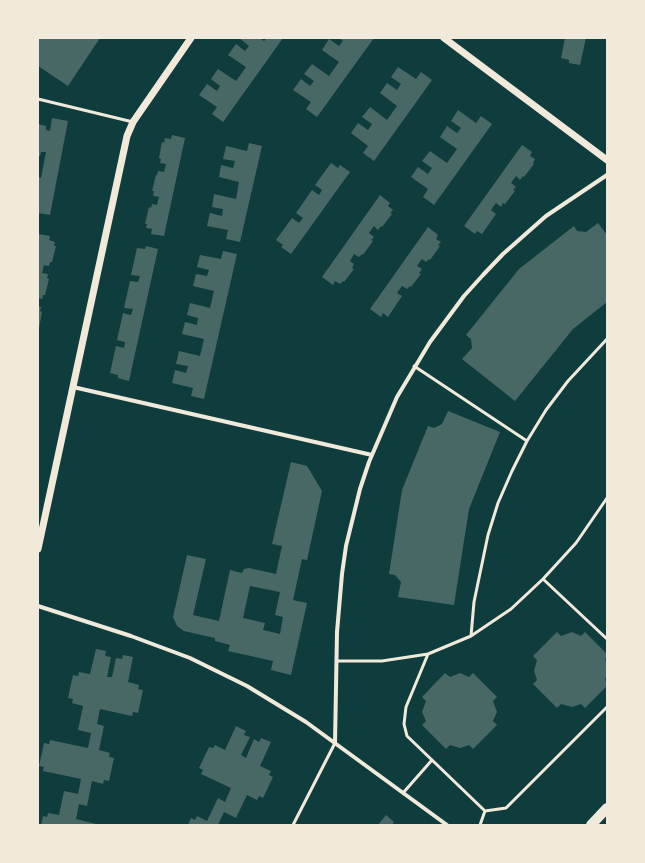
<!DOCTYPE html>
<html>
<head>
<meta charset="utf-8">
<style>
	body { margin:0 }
	#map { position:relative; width:645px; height:863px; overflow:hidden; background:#0f3d3e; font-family:"Exo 2",sans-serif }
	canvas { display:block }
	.frame { position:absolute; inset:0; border:39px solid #f1e9da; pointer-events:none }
</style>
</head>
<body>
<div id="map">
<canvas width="645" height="863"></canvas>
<div class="frame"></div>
</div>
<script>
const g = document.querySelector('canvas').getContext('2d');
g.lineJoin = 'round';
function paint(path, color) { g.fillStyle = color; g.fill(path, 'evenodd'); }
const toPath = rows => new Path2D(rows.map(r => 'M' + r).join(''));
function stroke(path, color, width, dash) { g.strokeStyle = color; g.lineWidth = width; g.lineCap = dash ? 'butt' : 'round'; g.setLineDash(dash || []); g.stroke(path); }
const building = toPath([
	[38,38,100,38,68,86,38,66],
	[239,38,260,38,264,41,267,38,283,38,223,122,212,114,217,107,199,95,207,84,217,91,220,86,211,79,218,69,236,81,246,67,228,55,236,44,245,51,249,46],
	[339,38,374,38,317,117,306,109,311,102,293,90,301,79,310,86,314,81,304,74,312,64,329,76,339,62,322,50,329,39,339,46,343,41],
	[565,38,586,38,580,65,569,63,569,60,561,58],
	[398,67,416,79,421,72,432,80,374,161,363,153,368,146,351,133,358,123,368,130,372,124,362,117,370,107,387,120,397,106,380,93,387,83,397,90,401,84,391,77],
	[458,110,476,123,481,116,492,124,434,205,423,197,428,189,411,177,418,167,428,174,432,168,422,161,430,151,447,163,457,149,440,137,447,126,457,133,461,128,451,121],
	[52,118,68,121,50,215,38,213,38,177,41,178,46,152,41,152,40,156,38,156,38,124,46,126,46,130,50,131],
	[172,135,185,138,164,236,151,234,152,229,146,228,147,224,145,224,149,207,151,208,152,204,157,205,159,197,153,196,154,191,152,191,156,175,157,175,158,171,164,172,166,164,160,163,161,159,159,158,162,142,164,143,165,138,171,139],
	[249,143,262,146,240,242,226,239,228,230,207,226,210,213,222,216,223,209,212,207,214,194,236,199,239,182,219,177,221,165,233,168,235,161,223,159,226,146,247,151],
	[522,145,532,152,530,156,535,159,533,163,534,164,524,177,523,176,520,180,516,176,511,183,516,187,513,190,515,191,505,204,503,203,501,207,496,203,491,210,496,214,482,234,477,231,475,234,464,226],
	[331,163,338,168,340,165,350,172,291,254,281,247,283,245,276,240,292,218,299,223,303,218,296,213,312,190,319,195,322,190,315,185],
	[380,195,390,203,388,206,393,210,390,213,392,214,382,227,381,226,378,230,374,226,369,233,374,237,371,240,373,241,363,255,362,254,359,257,354,254,350,261,354,264,352,268,354,269,344,282,343,281,340,284,335,281,333,285,322,277],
	[598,223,607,235,607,302,573,329,515,401,462,359,472,348,471,339,466,335,519,269,574,226,577,231,586,232],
	[428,227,438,235,436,239,441,242,438,245,440,246,430,260,429,259,426,262,422,259,417,266,422,269,419,273,421,274,411,287,410,286,407,289,402,286,397,293,402,296,388,317,383,313,381,317,370,309],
	[38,234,50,236,49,240,55,242,54,246,56,246,52,262,50,262,49,266,44,265,42,273,48,274,47,278,49,279,45,295,43,295,42,299,38,298],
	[146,246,158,249,129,381,118,378,118,375,110,373,116,346,124,348,125,342,117,340,123,313,131,315,133,309,124,308,130,281,138,282,140,276,131,275,137,248,145,249],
	[223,251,237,254,204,399,191,396,193,388,172,383,175,370,186,373,188,366,176,364,179,351,200,356,204,339,182,334,185,322,197,325,198,318,187,315,190,303,210,308,214,291,193,286,196,274,207,276,209,270,197,267,200,255,221,259],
	[38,306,41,307,40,311,42,312,39,328],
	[448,411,500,432,469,509,454,605,398,597,401,582,395,575,389,574,402,490,428,426,434,428,442,424],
	[291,462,307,466,322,491,307,560,302,559,293,600,307,603,291,675,271,670,273,661,228,651,230,645,215,641,215,638,184,631,177,626,173,617,187,555,206,559,193,615,219,621,230,570,242,573,244,569,249,568,276,574,282,546,272,544],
	[250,586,280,592,275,615,283,617,280,634,263,630,265,623,243,618],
	[557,632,561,636,572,632,581,636,585,632,607,654,605,660,607,663,607,676,605,679,607,686,585,708,581,704,572,707,561,704,557,708,533,684,537,680,534,671,537,660,533,656],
	[96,649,106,651,105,656,111,657,107,677,112,677,116,658,122,659,123,655,133,657,128,682,139,685,138,689,143,690,138,713,133,712,132,716,100,709,97,724,104,726,99,750,110,753,109,757,114,758,109,781,104,780,103,784,92,781,87,806,79,804,76,819,100,825,41,825,43,816,47,817,48,813,59,815,64,791,78,794,81,779,43,771,44,767,39,766,44,743,49,744,50,740,88,748,91,733,78,730,83,706,72,703,73,699,68,698,73,675,78,676,79,672,90,674],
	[445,673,450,677,460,673,469,677,473,673,497,697,493,701,497,712,493,721,497,725,473,749,469,745,460,748,450,745,446,749,422,725,426,721,422,712,426,701,422,697],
	[236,726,246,731,244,735,250,737,241,755,246,758,254,739,259,742,261,738,271,742,260,766,271,771,269,775,273,777,263,798,259,796,257,800,247,795,236,818,224,812,218,825,188,825,191,818,195,820,197,816,207,821,218,798,225,802,231,788,201,774,203,770,199,768,209,747,213,748,215,745,225,750],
	[386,815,394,822,392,825,378,825]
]);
const service = toPath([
	[38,99,133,122],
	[414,366,527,441],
	[543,579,607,639],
	[471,636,474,602,488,535,498,503,512,471,527,441,546,410,568,381,607,339],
	[428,654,406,707,404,724,407,736,485,811,506,808,607,707],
	[337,661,382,661,428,654,471,636,511,609,543,579,576,543,607,498],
	[403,793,432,760],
	[293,825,335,743],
	[480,825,485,811]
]);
const minor = toPath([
	[73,387,372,455],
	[38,606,131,636,190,658,247,686,306,722,447,825],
	[335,743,337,632,342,574,346,546,360,489,369,462,397,397,430,342,464,296,483,275,503,254,546,216,607,175]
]);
const tertiary = toPath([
	[444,38,607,160],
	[38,549,127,136,133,122,191,38]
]);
const primary = toPath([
	[591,825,607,808]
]);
paint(building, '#486865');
stroke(service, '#f1e9da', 3);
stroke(minor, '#f1e9da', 4);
stroke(tertiary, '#f1e9da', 7);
stroke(primary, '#f1e9da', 10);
</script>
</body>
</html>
